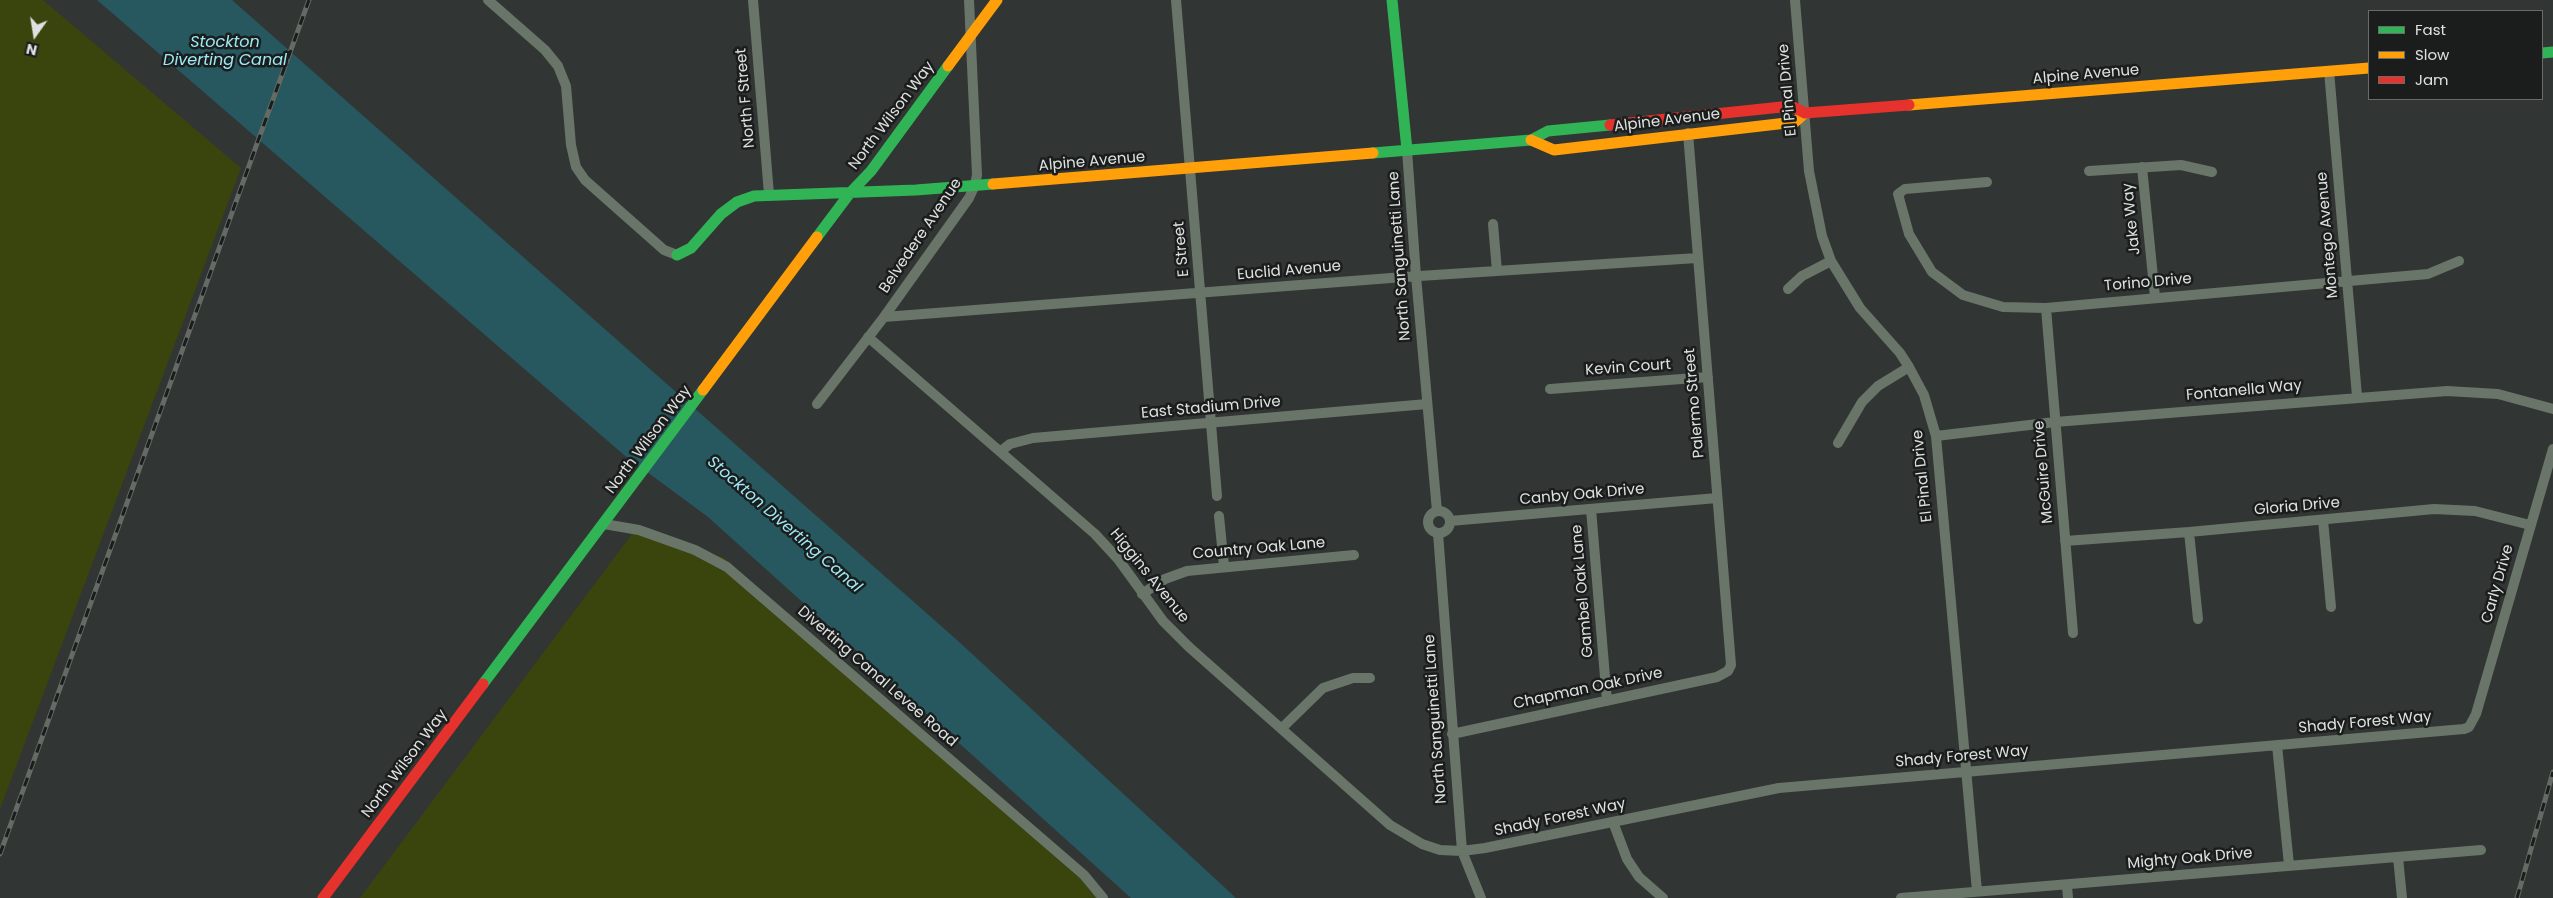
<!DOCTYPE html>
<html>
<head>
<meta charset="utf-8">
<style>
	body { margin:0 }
	#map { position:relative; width:2553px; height:898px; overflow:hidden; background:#313533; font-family:Poppins,sans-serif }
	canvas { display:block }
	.legend { position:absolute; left:2368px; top:10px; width:175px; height:90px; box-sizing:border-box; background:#1a1d1c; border:1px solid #686b6a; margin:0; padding:6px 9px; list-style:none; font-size:15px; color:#dde1df }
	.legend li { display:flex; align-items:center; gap:10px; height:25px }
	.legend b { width:25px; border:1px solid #686b6a }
	.north { position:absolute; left:10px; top:10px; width:50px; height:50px; -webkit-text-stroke:4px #1a1d1c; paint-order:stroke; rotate:193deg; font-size:14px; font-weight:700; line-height:20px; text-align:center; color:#dde1df }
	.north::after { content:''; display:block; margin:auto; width:18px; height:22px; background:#dde1df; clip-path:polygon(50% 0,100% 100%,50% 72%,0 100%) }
</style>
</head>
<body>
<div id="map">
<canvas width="2553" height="898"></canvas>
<ul class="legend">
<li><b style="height:6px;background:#30b455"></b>Fast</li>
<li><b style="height:6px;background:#ff9f0a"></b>Slow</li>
<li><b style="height:6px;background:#e5322d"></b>Jam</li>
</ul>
<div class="north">N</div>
</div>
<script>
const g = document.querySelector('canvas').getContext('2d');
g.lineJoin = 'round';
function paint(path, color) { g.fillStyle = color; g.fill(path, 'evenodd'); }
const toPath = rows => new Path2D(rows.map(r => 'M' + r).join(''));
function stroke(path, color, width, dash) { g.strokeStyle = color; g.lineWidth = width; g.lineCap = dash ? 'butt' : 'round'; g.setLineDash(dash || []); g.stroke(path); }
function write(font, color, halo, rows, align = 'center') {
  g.font = font + ' Poppins,sans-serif'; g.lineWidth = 5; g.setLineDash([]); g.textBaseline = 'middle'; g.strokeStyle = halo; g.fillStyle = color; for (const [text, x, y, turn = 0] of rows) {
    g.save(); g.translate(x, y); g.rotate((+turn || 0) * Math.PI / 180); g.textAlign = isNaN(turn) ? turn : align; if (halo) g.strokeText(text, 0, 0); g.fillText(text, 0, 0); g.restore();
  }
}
const green = toPath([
	[0,0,43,0,241,168,0,809],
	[635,530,723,557,1103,898,360,898]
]);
const water = toPath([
	[97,0,232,0,957,640,1236,898,1131,898,708,517,624,455]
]);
const street = toPath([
	[488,0,545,50,558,66,566,86,571,145,576,167,585,180,664,250,677,255],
	[753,0,769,194],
	[1176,0,1217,496],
	[1795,0,1809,171,1822,236,1831,261,1860,308,1900,353,1909,367,1924,395,1936,436,1977,891],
	[2329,71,2357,396],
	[1407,150,1416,276,1437,511],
	[2142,167,2155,297],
	[2089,171,2181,165,2212,172],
	[1987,182,1905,189,1898,194,1909,234,1932,272,1963,295,2003,307,2046,308,2428,274,2459,261],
	[1493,224,1497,271],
	[1788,289,1802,276,1831,261],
	[2046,308,2073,633],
	[884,317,1404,277,1697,258],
	[868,337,1095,534,1118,559,1163,621,1189,647,1390,825,1422,844,1440,850,1462,851,1485,848,1779,788,2464,729,2469,727,2476,714,2553,449],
	[1550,389,1708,377],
	[817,404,884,317,969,198,975,185,977,175,969,0],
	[1936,436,2055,422,2447,391,2498,394,2553,409],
	[1838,443,1862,402,1878,386,1909,367],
	[1001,451,1010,444,1033,438,1427,404],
	[1591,509,1607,701],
	'1428 522a11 11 0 1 1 22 0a11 11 0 1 1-22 0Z',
	[1219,516,1224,566],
	[2323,520,2331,607],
	[1450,521,1717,498],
	[604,524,639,530,695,550,727,567,1084,875,1103,898],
	[2189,532,2198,619],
	[1438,533,1462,851,1481,898],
	[2065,541,2189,532,2434,509,2475,511,2530,525],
	[1142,594,1165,579,1187,571,1354,555],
	[1282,728,1323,688,1353,678,1370,678],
	[1452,734,1717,677,1728,671,1731,665,1688,133],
	[2277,745,2289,865],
	[1613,822,1627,859,1639,877,1663,898],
	[2398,857,2402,898],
	[2067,886,2068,898],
	[1901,898,2481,850]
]);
const fast = toPath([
	[1392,0,1407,150],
	[2542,53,2553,52],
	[1373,153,1531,140,1548,131,1610,125],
	[817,237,850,193,871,171,948,66],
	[677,255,691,248,721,214,737,202,754,196,916,190,993,184],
	[483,684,703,390]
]);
const slow = toPath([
	[948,66,997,0],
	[1909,105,2369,68],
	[1531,140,1554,150,1795,122,1805,113],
	[993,184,1373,153],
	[703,390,817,237]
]);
const jam = toPath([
	[1610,125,1791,106,1805,113,1909,105],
	[323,898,483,684]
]);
const rail = toPath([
	[0,854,309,0],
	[2517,898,2553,772]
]);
const streetNames = [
	["Alpine Avenue",2086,75,-5],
	["El Pinal Drive",1788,90,-95],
	["North F Street",746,98,-95],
	["North Wilson Way",892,116,-53],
	["Alpine Avenue",1667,121,-7],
	["Alpine Avenue",1092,162,-5],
	["Jake Way",2132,219,-96],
	["Montego Avenue",2328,235,-95],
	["Belvedere Avenue",921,236,-56],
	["E Street",1182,249,-95],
	["North Sanguinetti Lane",1400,256,-94],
	["Euclid Avenue",1289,271,-5],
	["Torino Drive",2148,283,-5],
	["Kevin Court",1628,368,-4],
	["Fontanella Way",2244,391,-5],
	["Palermo Street",1695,403,-95],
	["East Stadium Drive",1211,408,-5],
	["North Wilson Way",649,440,-53],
	["McGuire Drive",2044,472,-95],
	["El Pinal Drive",1923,476,-96],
	["Canby Oak Drive",1582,495,-5],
	["Gloria Drive",2297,507,-5],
	["Country Oak Lane",1259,549,-5],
	["Higgins Avenue",1149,576,51],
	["Carly Drive",2498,584,-74],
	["Gambel Oak Lane",1583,591,-95],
	["Diverting Canal Levee Road",877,677,41],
	["Chapman Oak Drive",1588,689,-12],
	["North Sanguinetti Lane",1436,719,-94],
	["Shady Forest Way",2365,723,-5],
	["Shady Forest Way",1962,757,-5],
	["North Wilson Way",405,764,-53],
	["Shady Forest Way",1560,818,-12],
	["Mighty Oak Drive",2190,859,-5]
];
const waterNames = [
	["Stockton",225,43],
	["Diverting Canal",225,61],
	["Stockton Diverting Canal",784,525,41]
];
paint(green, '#3a450e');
paint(water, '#275860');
stroke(street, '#697569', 10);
stroke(fast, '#30b455', 11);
stroke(slow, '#ff9f0a', 11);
stroke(jam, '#e5322d', 11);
stroke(rail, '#646b65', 5);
stroke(rail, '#1a1d1c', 3, [9]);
write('15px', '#dde1df', '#1a1d1c', streetNames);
write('italic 16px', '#9ee9f7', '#1a1d1c', waterNames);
</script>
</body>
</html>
